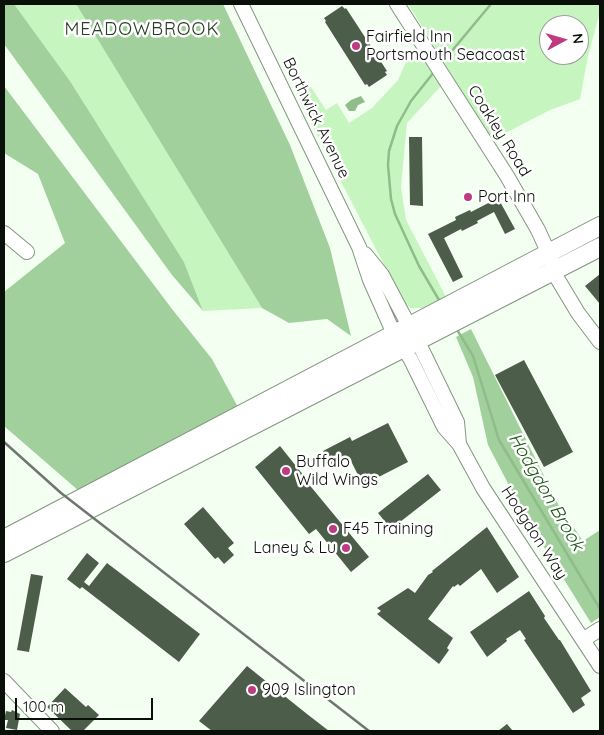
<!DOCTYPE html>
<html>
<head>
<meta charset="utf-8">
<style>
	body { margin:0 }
	#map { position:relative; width:604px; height:735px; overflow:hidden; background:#f3fff1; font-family:Quicksand,sans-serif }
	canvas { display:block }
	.frame { position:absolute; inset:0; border:5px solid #0a1009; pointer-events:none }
	.north { position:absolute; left:539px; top:15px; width:50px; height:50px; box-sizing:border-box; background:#fff; border:1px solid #9d9f9d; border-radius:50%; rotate:84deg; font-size:14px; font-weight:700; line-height:20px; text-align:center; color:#0a1009 }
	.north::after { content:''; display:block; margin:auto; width:18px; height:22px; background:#be3b81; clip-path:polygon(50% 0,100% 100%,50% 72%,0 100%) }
	.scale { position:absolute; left:15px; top:698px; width:138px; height:22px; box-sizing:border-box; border:2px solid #0a1009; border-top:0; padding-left:6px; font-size:15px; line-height:18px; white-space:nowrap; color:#0a1009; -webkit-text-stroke:4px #fff; paint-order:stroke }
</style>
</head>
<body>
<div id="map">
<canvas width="604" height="735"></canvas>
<div class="frame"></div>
<div class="north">N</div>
<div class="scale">100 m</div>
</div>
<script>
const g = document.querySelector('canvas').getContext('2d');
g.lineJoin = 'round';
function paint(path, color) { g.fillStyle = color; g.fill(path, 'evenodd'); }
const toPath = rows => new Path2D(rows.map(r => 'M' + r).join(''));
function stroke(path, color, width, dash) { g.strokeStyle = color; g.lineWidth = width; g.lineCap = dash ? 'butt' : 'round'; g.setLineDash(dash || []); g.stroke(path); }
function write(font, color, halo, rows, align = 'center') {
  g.font = font + ' Quicksand,sans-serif'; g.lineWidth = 5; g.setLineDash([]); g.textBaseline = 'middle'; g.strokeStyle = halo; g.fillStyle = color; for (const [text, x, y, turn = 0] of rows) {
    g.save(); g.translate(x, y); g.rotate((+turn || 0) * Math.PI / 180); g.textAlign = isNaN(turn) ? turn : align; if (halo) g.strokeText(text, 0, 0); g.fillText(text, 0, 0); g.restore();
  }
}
const green = toPath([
	[14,4,76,4,262,308,203,311,184,262,70,81],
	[408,4,600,4,600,12,588,56,580,99,550,110,492,140],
	[549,25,579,25,579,55,549,55],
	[422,54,442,85,407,123,401,187,406,220,446,297,422,308,410,308,401,298,299,100,298,88,309,84,326,110,337,103,349,123,372,108,398,80,406,62]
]);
const forest = toPath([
	[4,4,14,4,70,81,184,262,203,311,172,275,4,44],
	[76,4,223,4,290,145,330,248,351,336,327,319,289,323,262,308],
	[4,86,172,309,212,359,239,409,79,491,4,426,4,292,65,243,38,174,4,153],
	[471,329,559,506,583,541,600,530,600,617,591,623,526,518,488,445,473,377,456,337]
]);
const water = toPath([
	[361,96,365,102,358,105,355,111,349,111,345,105,351,100]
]);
const stream = toPath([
	[441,64,491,4],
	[434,72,411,101,397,126,389,151,388,165,391,199,395,214,419,266,439,300],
	[456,328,473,356,499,440,600,609]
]);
const building = toPath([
	[342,6,345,9,346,8,387,71,385,72,387,75,369,87,367,84,365,85,325,22,326,21,324,18],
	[409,137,422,137,423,206,410,205],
	[498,198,515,229,505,234,494,212,477,221,478,223,462,231,461,229,444,238,463,277,453,282,428,234,456,220,455,217,470,210,471,212],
	[600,274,600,304,585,286],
	[524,360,573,452,544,467,495,375],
	[388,423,408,462,363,485,349,457,331,466,323,451,350,437,352,441],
	[280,446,308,481,307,482,369,557,351,572,316,529,309,534,255,467],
	[428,474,441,490,391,529,378,513],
	[203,507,234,543,228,548,234,555,224,564,218,557,215,559,184,524],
	[487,527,519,577,497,593,481,569,460,586,458,584,454,587,453,586,428,619,453,638,447,648,449,650,439,664,377,614,381,611,377,608,408,588,415,593,428,575,433,572,432,571],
	[87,553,99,563,84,582,89,586,107,563,200,634,179,662,82,587,80,589,67,579],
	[31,574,43,576,29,652,17,650],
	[529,591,545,616,544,618,559,640,560,640,591,691,581,698,585,705,573,713,524,640,526,639,520,630,506,639,507,641,487,657,470,632],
	[247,666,307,714,329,731,212,731,199,721],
	[65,688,86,707,88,705,99,715,83,731,72,731,47,707],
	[12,710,20,714,17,730,6,728,8,720,4,720,6,711,11,712],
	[507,724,513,731,498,731]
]);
const minor = toPath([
	[241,4,359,247,370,280,390,325,411,360,444,427,459,444,483,488,600,666],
	[397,4,507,176,538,230,549,254,557,278,578,313,600,342],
	[4,233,27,252],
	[365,254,382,275,424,354,457,422,459,444],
	[583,640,600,629],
	[4,681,52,731]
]);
const major = toPath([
	[4,539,600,226],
	[4,553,600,247]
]);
const rail = toPath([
	[4,442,61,493,369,731]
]);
const markers = [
	[356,46,5,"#be3b81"],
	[468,197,5,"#be3b81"],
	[286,471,5,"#be3b81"],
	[333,529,5,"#be3b81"],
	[346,548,5,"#be3b81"],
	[252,690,5,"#be3b81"]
];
const poiNames = [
	["Fairfield Inn",366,37],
	["Portsmouth Seacoast",366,55],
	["Port Inn",478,197],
	["Buffalo",296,462],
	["Wild Wings",296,480],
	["F45 Training",343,529],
	["Laney & Lu",336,548,"right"],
	["909 Islington",262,690]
];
const streetNames = [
	["Borthwick Avenue",316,118,64],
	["Coakley Road",499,131,58],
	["Hodgdon Way",534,533,57]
];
const neighbourhoodNames = [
	["MEADOWBROOK",142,30]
];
const waterNames = [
	["Hodgdon Brook",546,492,60]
];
paint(green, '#c7f5c0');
paint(forest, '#a2d09c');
paint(water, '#8fbc89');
stroke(stream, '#8fbc89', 2.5);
paint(building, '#4c5d4a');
stroke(minor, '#849681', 16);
stroke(major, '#849681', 20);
stroke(minor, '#fff', 14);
stroke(major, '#fff', 18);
stroke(rail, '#6e776d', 2.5);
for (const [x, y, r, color] of markers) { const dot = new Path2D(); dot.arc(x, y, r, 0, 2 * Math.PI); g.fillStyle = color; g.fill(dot); stroke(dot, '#fff', 2); }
write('16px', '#0a1009', '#fff', poiNames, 'left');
write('16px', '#0a1009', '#fff', streetNames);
g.letterSpacing = '1px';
write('18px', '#2a3a28', '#fff', neighbourhoodNames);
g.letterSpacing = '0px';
write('italic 18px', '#195611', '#fff', waterNames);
</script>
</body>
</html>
